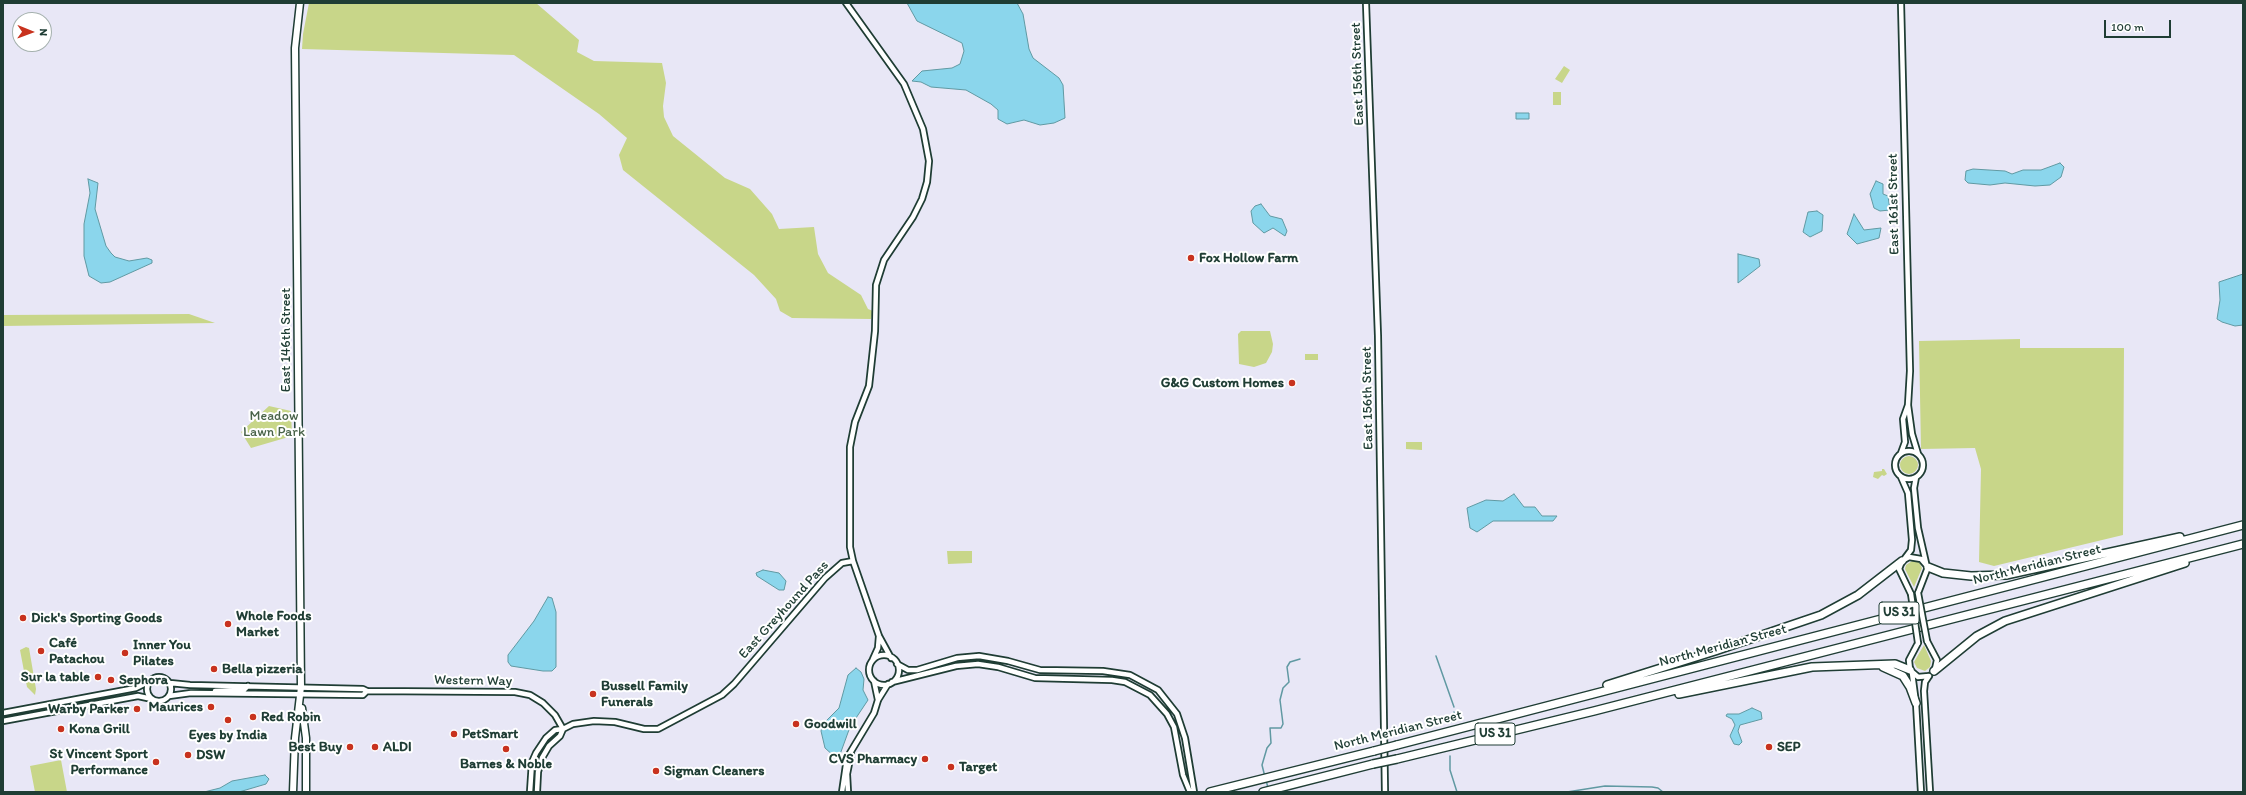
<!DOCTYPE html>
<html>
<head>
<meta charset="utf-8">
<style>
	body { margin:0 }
	#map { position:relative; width:2246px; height:795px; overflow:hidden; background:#e8e7f6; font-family:Itim,sans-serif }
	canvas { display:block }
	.frame { position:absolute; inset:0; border:4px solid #1f3d34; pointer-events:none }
	.north { position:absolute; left:12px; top:12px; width:40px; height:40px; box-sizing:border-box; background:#fff; border:1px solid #a5b1ae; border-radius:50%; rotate:91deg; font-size:11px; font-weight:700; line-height:16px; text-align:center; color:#1f3d34 }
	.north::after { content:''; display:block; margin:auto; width:14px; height:18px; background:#c8321e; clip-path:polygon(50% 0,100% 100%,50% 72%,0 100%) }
	.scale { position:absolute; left:2104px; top:20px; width:67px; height:18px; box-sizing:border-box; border:2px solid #1f3d34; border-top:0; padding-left:5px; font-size:12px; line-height:14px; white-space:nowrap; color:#1f3d34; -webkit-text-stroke:3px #fff; paint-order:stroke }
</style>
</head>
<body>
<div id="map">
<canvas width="2246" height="795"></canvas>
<div class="frame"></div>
<div class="north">N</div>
<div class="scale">100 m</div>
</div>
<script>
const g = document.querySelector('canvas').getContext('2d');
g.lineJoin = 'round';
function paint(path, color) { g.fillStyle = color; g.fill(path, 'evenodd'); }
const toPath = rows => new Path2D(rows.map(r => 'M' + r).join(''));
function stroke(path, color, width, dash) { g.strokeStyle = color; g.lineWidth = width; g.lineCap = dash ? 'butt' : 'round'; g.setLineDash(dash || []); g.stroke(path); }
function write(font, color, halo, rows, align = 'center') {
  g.font = font + ' Itim,sans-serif'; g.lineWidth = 4; g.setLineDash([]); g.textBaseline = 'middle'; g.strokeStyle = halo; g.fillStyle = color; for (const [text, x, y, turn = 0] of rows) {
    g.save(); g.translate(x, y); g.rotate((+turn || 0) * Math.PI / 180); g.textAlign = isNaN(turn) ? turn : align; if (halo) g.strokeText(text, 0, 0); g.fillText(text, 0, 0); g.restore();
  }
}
const green = toPath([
	[309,3,536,3,579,40,577,52,594,61,662,63,666,83,663,106,664,117,673,136,725,178,750,189,772,214,779,229,814,227,818,254,828,273,861,295,868,309,873,311,871,319,792,318,780,311,776,299,754,275,623,170,619,155,627,138,599,114,514,55,302,49,303,34],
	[1564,66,1570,70,1562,83,1555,79],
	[1553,92,1561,92,1561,105,1553,105],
	[189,314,215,323,3,326,3,315],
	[1241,331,1270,331,1273,344,1272,352,1266,363,1254,367,1239,364,1238,334],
	[2020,339,2020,348,2124,348,2123,535,1994,566,1979,562,1981,469,1975,448,1921,449,1919,341],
	[1305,354,1318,354,1318,360,1305,360],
	[269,406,291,411,292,436,251,448,241,432],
	[1406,442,1422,442,1422,450,1406,449],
	'1900 465a9 9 0 1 1 18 0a9 9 0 1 1-18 0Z',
	[1882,469,1884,469,1887,474,1884,476,1882,475,1878,479,1873,477,1874,472,1882,471],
	[947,551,972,551,972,563,948,564],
	[1912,561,1919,562,1922,568,1914,587,1905,569,1906,565],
	[1924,645,1931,661,1930,667,1925,671,1917,668,1914,662],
	[26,647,29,648,36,689,35,695,27,687,20,650],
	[61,760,67,792,35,792,30,766]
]);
const water = toPath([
	[907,3,1017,3,1023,14,1029,49,1033,58,1059,78,1063,85,1065,118,1054,123,1040,125,1024,120,1007,124,998,119,998,110,991,104,966,90,931,87,921,82,912,81,922,71,952,68,960,64,964,51,962,43,917,21,907,3],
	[1516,113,1529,113,1529,119,1516,119,1516,113],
	[2060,163,2064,167,2061,177,2050,185,2035,186,2005,183,1990,185,1968,183,1965,180,1966,171,1973,169,2005,171,2012,174,2023,170,2041,170,2060,163],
	[88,179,98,183,95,209,106,246,111,253,115,257,129,261,147,258,152,260,152,263,110,282,101,283,89,276,84,256,84,224,90,193,88,179],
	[1876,181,1883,184,1883,194,1888,196,1890,210,1880,211,1874,208,1870,194,1876,181],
	[1261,204,1270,216,1282,219,1287,231,1285,236,1273,228,1264,233,1253,223,1251,211,1255,206,1261,204],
	[1817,211,1823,215,1822,231,1810,237,1803,232,1808,212,1817,211],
	[1854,214,1864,230,1881,228,1879,238,1857,244,1847,234,1854,214],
	[1738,254,1759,259,1760,266,1738,283,1738,254],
	[2243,274,2243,325,2235,326,2222,322,2217,319,2220,300,2219,282,2243,274],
	[1514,494,1524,507,1535,507,1542,516,1557,516,1553,521,1493,521,1477,532,1470,528,1467,508,1486,500,1503,501,1514,494],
	[763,570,779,573,786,581,784,590,779,590,757,576,756,573,763,570],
	[548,597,552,598,556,612,556,667,552,671,543,671,511,666,508,662,508,655,534,621,548,597],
	[856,668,861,672,864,679,863,690,868,700,850,727,838,760,836,760,835,757,825,748,821,731,823,724,839,708,848,675,856,668],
	[1752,708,1761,712,1762,719,1740,725,1738,731,1742,742,1739,745,1734,744,1730,736,1735,725,1732,719,1726,716,1727,714,1739,714,1752,708],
	[265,775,269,779,266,784,239,792,204,792,220,788,232,781,265,775]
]);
const stream = toPath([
	[1436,656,1454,707],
	[1451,722,1455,718,1454,712],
	[1450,756,1450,770,1457,792],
	[1265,777,1262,765,1267,748,1271,743,1270,728,1281,728,1283,724,1280,700,1283,688,1289,682,1287,667,1290,662,1300,659],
	[1266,780,1268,788],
	[1567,792,1605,786,1652,787,1658,788,1663,792]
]);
const minor = toPath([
	[1366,3,1378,336,1385,792],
	[1901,3,1910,371,1908,405,1912,434,1918,454],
	'1895 465a14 14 0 1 1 28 0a14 14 0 1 1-28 0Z',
	[1901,453,1905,442,1903,419,1908,405],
	[1901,477,1908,493,1912,540,1911,550,1905,558],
	[1916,477,1914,488,1918,528,1926,563],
	[853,561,879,636,891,658],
	[1911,594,1899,569,1902,561,1909,557,1921,559,1928,567,1918,593],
	[1927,641,1937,660,1935,669],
	[1918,643,1909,660,1910,670,1918,677,1929,676],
	'869 670a15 15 0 1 1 30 0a15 15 0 1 1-30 0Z',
	[873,659,878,648,879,636],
	[897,664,908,670,917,670,957,658,979,656,1008,661,1040,670,1103,671,1130,675,1158,690,1177,714,1185,738,1194,792],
	[1912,673,1916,703,1921,792],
	[1929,676,1925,682,1924,691,1930,792],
	'147 689a12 12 0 1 1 24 0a12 12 0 1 1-24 0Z',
	[874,681,878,700],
	[892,682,956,666,978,664,998,667,1035,678,1112,680,1125,682,1150,695,1167,714,1174,727,1183,775,1190,792],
	[170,683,190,685,363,689,367,691,515,692,530,695,543,703,555,715,563,729],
	[215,691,244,690,248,686],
	[169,696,191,693,363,695,367,691],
	[3,713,136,688,150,681],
	[3,721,138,696,152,699],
	[530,792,532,762,536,753,546,738,555,730,563,729,573,724,594,721,615,722,644,729,658,729,722,695,734,684,825,578,842,563,853,561,850,547,850,447,855,422,869,386,875,331,876,285,884,260,913,217,922,199,927,182,929,161,923,129,904,84,846,3],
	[537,792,538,772,542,758,549,746,560,736,563,729],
	[842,792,847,758,874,713,878,700,888,684],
	[848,792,847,774,851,754]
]);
const major = toPath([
	[302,708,306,738,306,792],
	[293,792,295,738,301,687,295,48,300,3]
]);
const highway = toPath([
	[1928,567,1943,573,1971,576,2006,575,2180,537],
	[1883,667,1903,676,1910,687,1916,703],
	[1934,671,1977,636,2005,621,2185,563],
	[1607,685,1715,651,1821,615,1858,595,1902,561],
	[1679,694,1812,667,1895,664,1910,670],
	[1397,745,2243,525],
	[1397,759,1594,711,2243,544],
	[1210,792,1374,751],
	[1263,792,1373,764]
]);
const minorBridge = toPath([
	[1918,593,1927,641],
	[1911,594,1918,643]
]);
const highwayBridge = toPath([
	[1374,751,1397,745],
	[1373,764,1397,759]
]);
const markers = [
	[1191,258,4,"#c8321e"],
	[1292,383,4,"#c8321e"],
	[23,618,4,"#c8321e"],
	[228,624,4,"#c8321e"],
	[41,651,4,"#c8321e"],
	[125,653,4,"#c8321e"],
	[214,669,4,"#c8321e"],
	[98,677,4,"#c8321e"],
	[111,680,4,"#c8321e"],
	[593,694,4,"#c8321e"],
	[211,707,4,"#c8321e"],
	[137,709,4,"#c8321e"],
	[253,717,4,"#c8321e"],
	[228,720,4,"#c8321e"],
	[796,724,4,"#c8321e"],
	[61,729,4,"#c8321e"],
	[454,734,4,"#c8321e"],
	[350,747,4,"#c8321e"],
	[375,747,4,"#c8321e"],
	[1769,747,4,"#c8321e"],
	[506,749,4,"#c8321e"],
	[188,755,4,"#c8321e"],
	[925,759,4,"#c8321e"],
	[156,762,4,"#c8321e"],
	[951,767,4,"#c8321e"],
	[656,771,4,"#c8321e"]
];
const shields = [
	[1899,613,40],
	[1495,734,40]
];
const shieldNames = [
	["US 31",1899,613],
	["US 31",1495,734]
];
const streetNames = [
	["East 156th Street",1358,74,-92],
	["East 161st Street",1894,204,-91],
	["East 146th Street",286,340,-90],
	["East 156th Street",1368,398,-91],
	["North Meridian Street",2037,565,-14],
	["East Greyhound Pass",784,610,-48],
	["North Meridian Street",1723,646,-15],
	["Western Way",473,681,1],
	["North Meridian Street",1398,731,-14]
];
const poiNames = [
	["Fox Hollow Farm",1199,258],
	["G&G Custom Homes",1284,383,"right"],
	["Whole Foods",236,616],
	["Market",236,632],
	["Dick's Sporting Goods",31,618],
	["Café",49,643],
	["Patachou",49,659],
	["Inner You",133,645],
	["Pilates",133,661],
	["Bella pizzeria",222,669],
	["Sur la table",90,677,"right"],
	["Sephora",119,680],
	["Bussell Family",601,686],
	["Funerals",601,702],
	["Maurices",203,707,"right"],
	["Warby Parker",129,709,"right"],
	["Red Robin",261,717],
	["Goodwill",804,724],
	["Kona Grill",69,729],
	["PetSmart",462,734],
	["Eyes by India",228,735,"center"],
	["Best Buy",342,747,"right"],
	["ALDI",383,747],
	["SEP",1777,747],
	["St Vincent Sport",148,754,"right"],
	["Performance",148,770,"right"],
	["DSW",196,755],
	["CVS Pharmacy",917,759,"right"],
	["Barnes & Noble",506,764,"center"],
	["Target",959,767],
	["Sigman Cleaners",664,771]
];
const parkNames = [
	["Meadow",274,416],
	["Lawn Park",274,432]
];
paint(green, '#c8d689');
paint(water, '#8bd6ec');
stroke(water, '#6099a2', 1);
stroke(stream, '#6099a2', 1.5);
stroke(minor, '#1f3d34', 8);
stroke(major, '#1f3d34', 9);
stroke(highway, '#1f3d34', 10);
stroke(minor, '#fff', 4.5);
stroke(major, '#fff', 6);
stroke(highway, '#fff', 7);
stroke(minorBridge, '#1f3d34', 8, []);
stroke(highwayBridge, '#1f3d34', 10, []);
stroke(minorBridge, '#fff', 4.5);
stroke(highwayBridge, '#fff', 7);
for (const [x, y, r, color] of markers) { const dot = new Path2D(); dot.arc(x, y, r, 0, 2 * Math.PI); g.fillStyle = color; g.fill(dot); stroke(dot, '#fff', 1.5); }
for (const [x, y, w] of shields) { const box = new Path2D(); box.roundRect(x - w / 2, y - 11, w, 22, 3); g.fillStyle = '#fff'; g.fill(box); stroke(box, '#1f3d34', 1); }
write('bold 13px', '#1f3d34', null, shieldNames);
write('14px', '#1f3d34', '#fff', streetNames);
write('bold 14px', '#1f3d34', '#fff', poiNames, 'left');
write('14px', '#496349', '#fff', parkNames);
</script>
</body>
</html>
